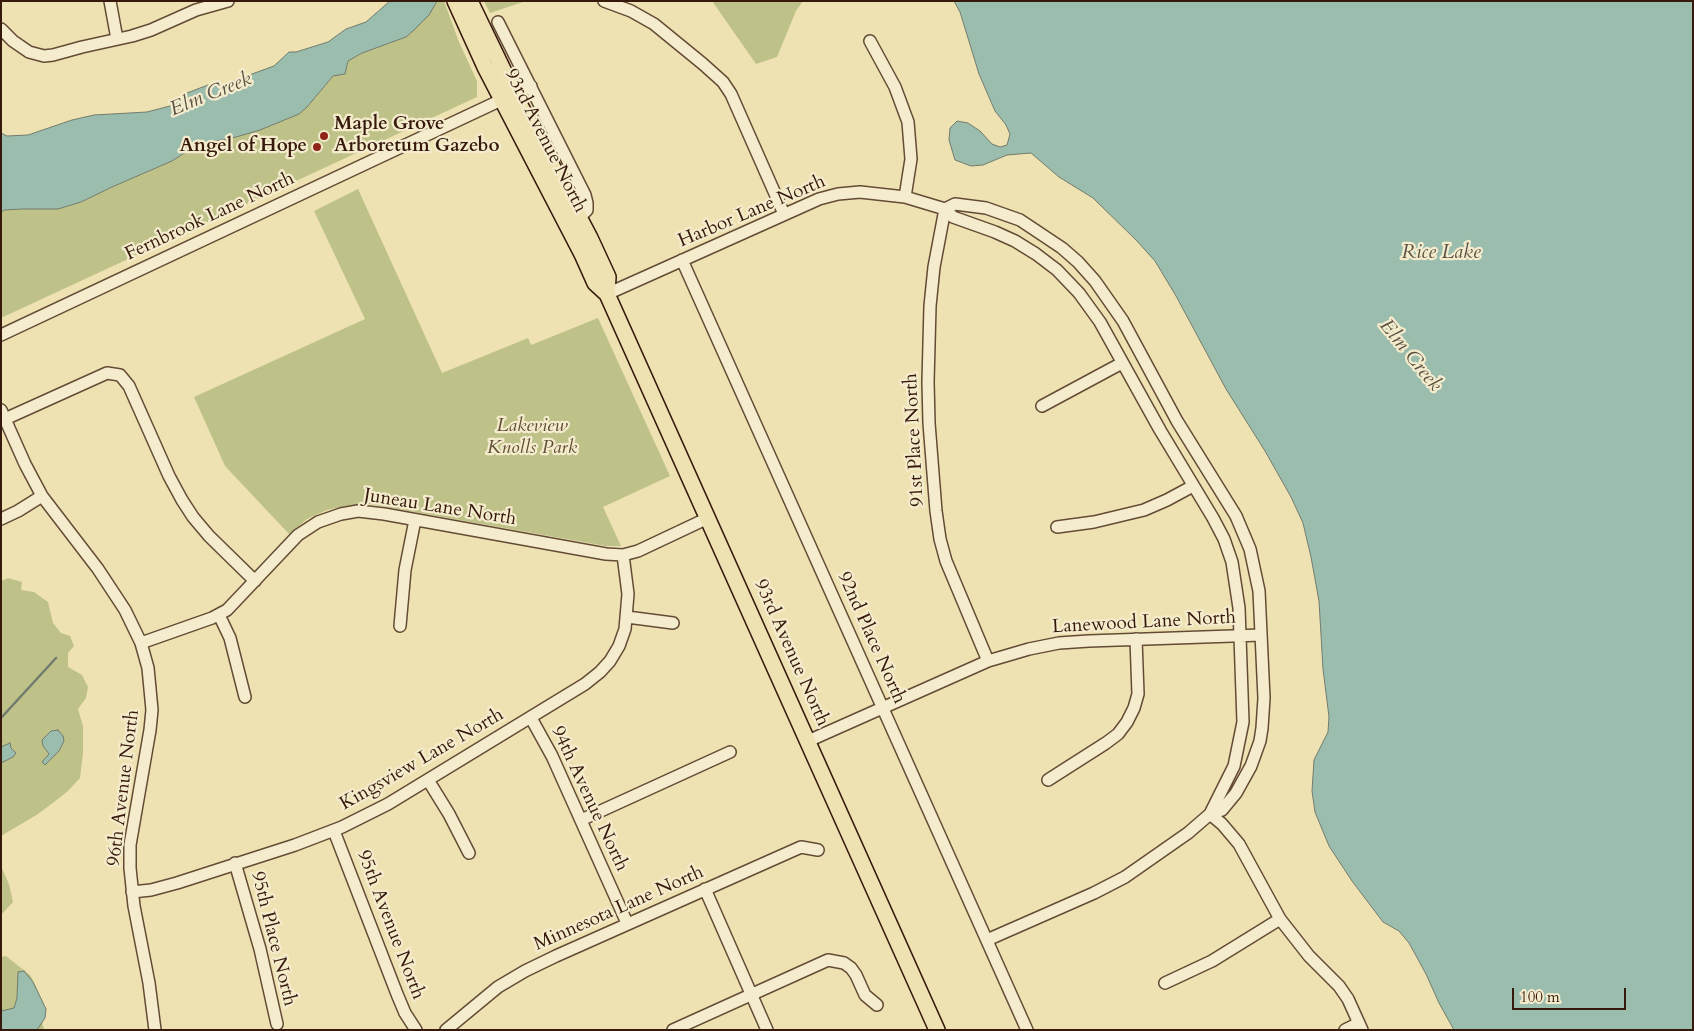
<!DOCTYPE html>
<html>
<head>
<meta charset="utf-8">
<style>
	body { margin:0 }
	#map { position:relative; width:1694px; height:1031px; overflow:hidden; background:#efe2b2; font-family:Cardo,serif }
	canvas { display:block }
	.frame { position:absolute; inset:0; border:2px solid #36190b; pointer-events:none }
	.scale { position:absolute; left:1512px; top:988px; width:114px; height:22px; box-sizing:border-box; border:2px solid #36190b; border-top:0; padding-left:6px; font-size:15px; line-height:18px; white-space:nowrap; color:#36190b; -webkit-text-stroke:4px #f5eccd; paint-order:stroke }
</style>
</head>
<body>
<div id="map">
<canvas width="1694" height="1031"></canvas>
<div class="frame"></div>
<div class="scale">100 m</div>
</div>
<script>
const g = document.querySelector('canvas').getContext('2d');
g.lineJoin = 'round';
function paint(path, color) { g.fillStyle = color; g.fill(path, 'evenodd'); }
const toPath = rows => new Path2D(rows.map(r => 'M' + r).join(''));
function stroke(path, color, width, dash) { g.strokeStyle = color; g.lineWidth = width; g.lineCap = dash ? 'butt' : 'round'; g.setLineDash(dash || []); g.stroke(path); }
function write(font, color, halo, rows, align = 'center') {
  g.font = font + ' Cardo,serif'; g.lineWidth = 4.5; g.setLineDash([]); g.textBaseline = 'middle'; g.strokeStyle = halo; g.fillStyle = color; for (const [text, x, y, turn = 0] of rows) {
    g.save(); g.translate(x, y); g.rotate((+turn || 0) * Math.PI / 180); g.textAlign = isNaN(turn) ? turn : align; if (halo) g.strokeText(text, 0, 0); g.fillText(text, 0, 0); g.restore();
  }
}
const green = toPath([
	[437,1,444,1,459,42,477,81,477,97,1,318,1,212,4,210,23,209,58,209,81,202,112,187,172,161,197,145,236,137,299,114,307,107,333,76,347,67,348,61,362,53,406,37,413,31,435,5],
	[484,1,526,1,490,13],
	[712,1,803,1,796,11,777,57,756,64],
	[358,189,442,373,528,338,531,345,598,318,670,476,603,507,621,546,606,546,369,504,346,506,327,510,307,519,289,534,225,466,194,397,365,319,314,211],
	[8,578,22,582,21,590,34,592,48,602,53,623,61,633,70,636,74,646,68,653,68,667,82,675,88,687,86,698,78,709,83,726,83,753,80,778,68,791,54,802,38,814,1,836,1,581],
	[1,866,9,884,13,902,1,915],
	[6,956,31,976,46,1009,45,1018,42,1021,44,1030,1,1030,1,957]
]);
const water = toPath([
	[390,1,437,1,429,15,413,31,406,37,362,53,348,61,345,74,333,76,307,107,299,114,260,130,236,137,197,145,172,161,112,187,81,202,58,209,23,209,4,210,1,212,1,133,7,136,28,135,72,120,94,115,147,112,170,106,187,93,208,85,219,86,274,66,289,52,296,52,328,42,346,29,366,22,390,1],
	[954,1,1693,1,1693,1030,1454,1030,1439,1003,1426,974,1409,943,1399,931,1383,922,1352,881,1329,846,1315,812,1312,791,1314,760,1328,732,1329,717,1323,669,1319,601,1311,557,1303,523,1291,497,1265,451,1226,389,1176,296,1155,261,1136,240,1093,198,1059,177,1031,153,1007,155,983,165,971,166,955,160,949,140,950,128,957,121,968,123,980,131,992,144,1000,147,1007,145,1010,134,1006,125,995,111,979,74,960,12,954,1],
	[58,730,63,736,64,741,59,751,45,765,42,762,49,754,43,746,42,740,51,731,58,730],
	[10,743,11,748,16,753,13,757,1,763,1,747,10,743],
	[24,971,33,982,46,1009,45,1018,37,1030,1,1030,1,1011,14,1008,17,998,18,972,24,971]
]);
const stream = toPath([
	[1,718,56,658]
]);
const minor = toPath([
	[110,1,117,39],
	[604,1,631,11,654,24,703,64,723,82,731,94,784,214],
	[498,22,585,195,587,203,587,210,579,218],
	[1,29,13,41,29,52,44,56,53,55,82,47,132,36,151,30,196,10,228,1],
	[870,41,895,87,908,122,911,159,905,197],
	[945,209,955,204,986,208,1020,220,1062,248,1078,262,1095,281,1123,321,1177,421,1236,516,1250,549,1259,591,1264,698,1262,728,1260,741,1251,766,1236,793,1222,810,1210,814,1188,833,1125,877,1094,893,987,940],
	[945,209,934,267,930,306,928,382,929,423,936,511,940,539,946,561,988,661],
	[682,260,1027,1030],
	[607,294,819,199,838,194,860,192,905,197,945,209,953,217,995,232,1015,241,1036,254,1057,270,1079,293,1100,322,1160,430,1213,518,1224,539,1232,562,1239,608,1243,722,1234,766,1210,814],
	[1,335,531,86],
	[1042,406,1122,363],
	[1,410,25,464,42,496,98,569,125,610,141,643,148,668,152,710,150,730,130,845,130,868,134,906,149,983,155,1030],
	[5,419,107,373,120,375,129,386,169,476,182,500,193,517,209,536,255,581],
	[1,519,18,511,42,496],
	[1057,527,1094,522,1144,510,1167,500,1193,486],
	[219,615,230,638,245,697],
	[627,617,673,623],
	[400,626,405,570,415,520],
	[141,643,212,618,227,610,298,535,318,522,341,514,358,511,384,514,606,554,623,555,638,551,708,518],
	[531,718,552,756,627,923],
	[808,741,988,661,1029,649,1059,643,1089,641,1261,635],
	[428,780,449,814,469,853],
	[1048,780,1106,743,1118,734,1127,722,1134,708,1138,694,1136,639],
	[1210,814,1222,824,1239,844,1280,919,1309,956,1339,986,1348,999,1362,1030],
	[581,820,730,752],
	[334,831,397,994,405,1013,416,1030],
	[235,863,260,949,277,1024],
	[705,889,767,1030],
	[132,892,151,890,177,883,295,845,342,827,388,804,585,684,600,672,610,661,619,646,625,629,628,594,623,555],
	[1165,983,1212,961,1280,919],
	[446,1030,498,987,525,971,556,956,801,847,818,850],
	[673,1030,828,960,844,963,851,968,856,975,865,995,877,1005],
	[1345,1030,1359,1023]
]);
const major = toPath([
	[455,1,485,67,582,254,595,283,607,294,937,1030],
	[470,1,521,107,590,238,608,277,607,294]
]);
const markers = [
	[324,136,5,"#8f2418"],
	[317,147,5,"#8f2418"]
];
const poiNames = [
	["Maple Grove",334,125],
	["Arboretum Gazebo",334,147],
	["Angel of Hope",307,147,"right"]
];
const streetNames = [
	["93rd Avenue North",545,141,63],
	["Harbor Lane North",752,212,-23],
	["Fernbrook Lane North",210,217,-25],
	["91st Place North",915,440,-93],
	["Juneau Lane North",440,508,9],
	["Lanewood Lane North",1144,623,-3],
	["92nd Place North",871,638,66],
	["93rd Avenue North",791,653,66],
	["Kingsview Lane North",422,760,-30],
	["96th Avenue North",124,788,-83],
	["94th Avenue North",589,799,65],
	["Minnesota Lane North",619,909,-24],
	["95th Avenue North",390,925,69],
	["95th Place North",273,939,76]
];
const parkNames = [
	["Lakeview",532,427],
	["Knolls Park",532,449]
];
const waterNames = [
	["Elm Creek",211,95,-22],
	["Rice Lake",1441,253],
	["Elm Creek",1410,356,51]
];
paint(green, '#bec289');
paint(water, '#9abdae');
stroke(water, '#727b6d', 1);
stroke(stream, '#727b6d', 2.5);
stroke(minor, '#644b35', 14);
stroke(major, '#36190b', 18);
stroke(minor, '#f5eccd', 11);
stroke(major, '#efe2b2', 15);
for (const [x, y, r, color] of markers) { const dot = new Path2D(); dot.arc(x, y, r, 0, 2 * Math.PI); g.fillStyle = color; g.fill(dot); stroke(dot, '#f5eccd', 2); }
write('bold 19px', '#36190b', '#f5eccd', poiNames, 'left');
write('19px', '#36190b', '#f5eccd', streetNames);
write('italic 19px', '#5f4c31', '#f5eccd', parkNames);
write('italic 20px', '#595244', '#f5eccd', waterNames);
</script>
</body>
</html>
